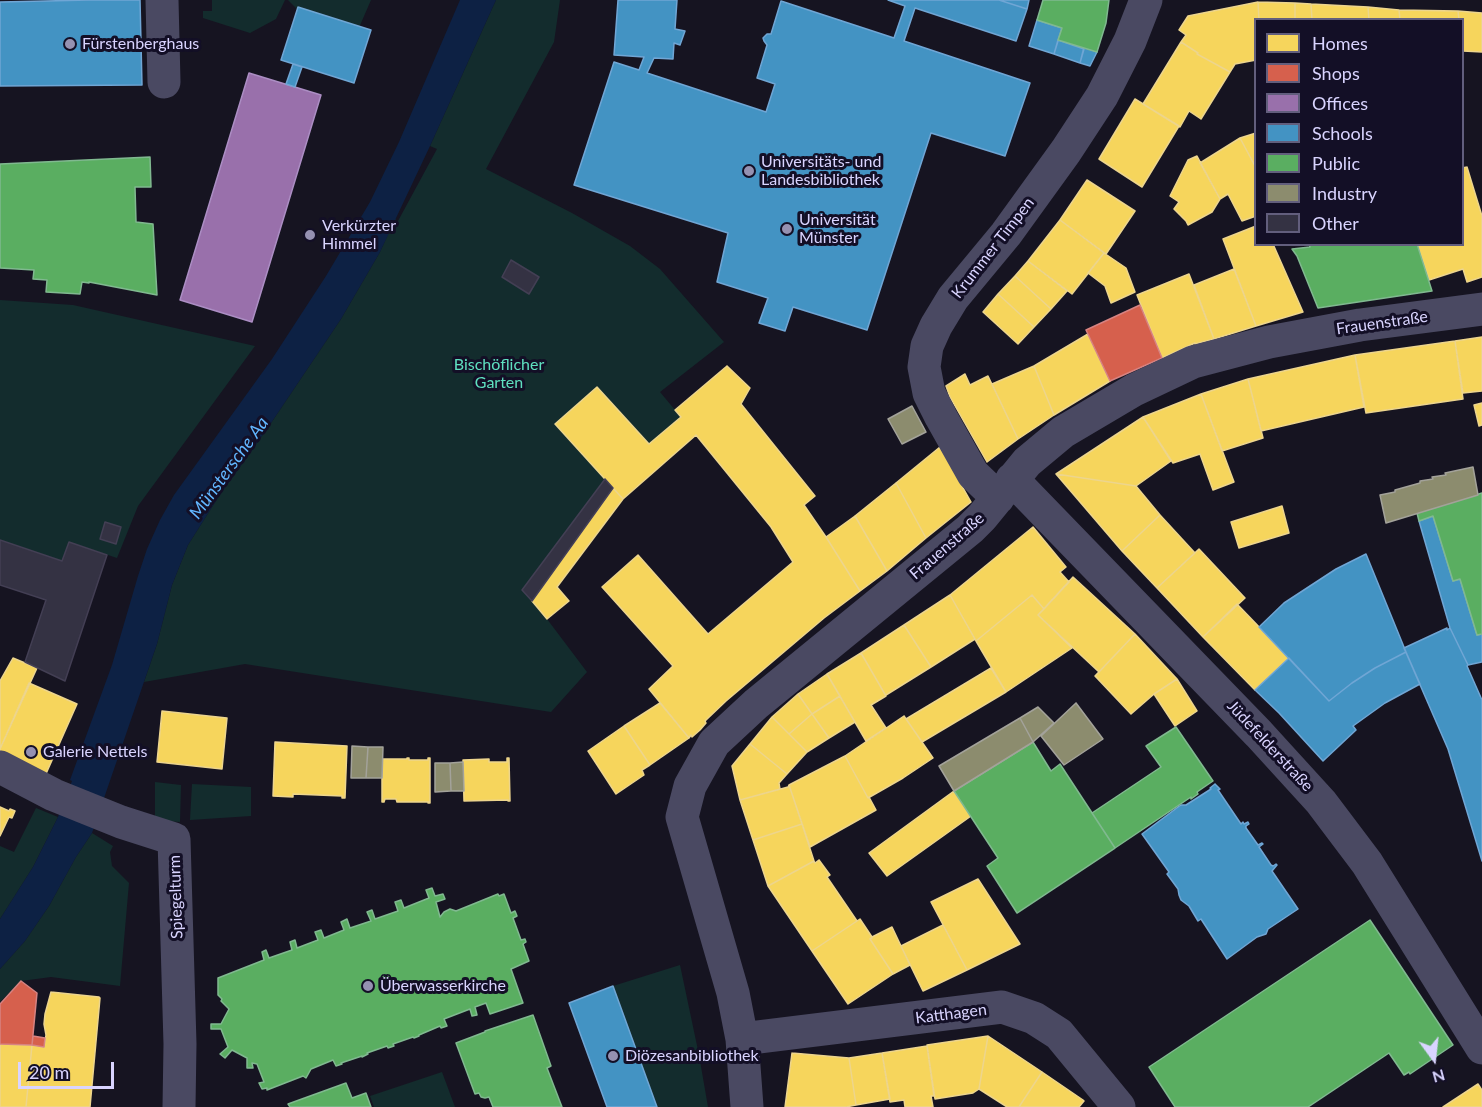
<!DOCTYPE html>
<html>
<head>
<meta charset="utf-8">
<style>
	body { margin:0 }
	#map { position:relative; width:1482px; height:1107px; overflow:hidden; background:#161421; font-family:Lato,sans-serif }
	canvas { display:block }
	.legend { position:absolute; left:1254px; top:18px; width:210px; height:228px; box-sizing:border-box; background:#130f26; border:2px solid #625e7d; margin:0; padding:8px 10px; list-style:none; font-size:18px; color:#d9d4ff }
	.legend li { display:flex; align-items:center; gap:12px; height:30px }
	.legend b { width:30px; border:2px solid #625e7d }
	.north { position:absolute; left:1404px; top:1029px; width:60px; height:60px; -webkit-text-stroke:4px #130f26; paint-order:stroke; rotate:165deg; font-size:16px; font-weight:700; line-height:24px; text-align:center; color:#d9d4ff }
	.north::after { content:''; display:block; margin:auto; width:21px; height:27px; background:#d9d4ff; clip-path:polygon(50% 0,100% 100%,50% 72%,0 100%) }
	.scale { position:absolute; left:18px; top:1062px; width:96px; height:27px; box-sizing:border-box; border:3px solid #d9d4ff; border-top:0; padding-left:8px; font-size:18px; line-height:21px; white-space:nowrap; color:#d9d4ff; -webkit-text-stroke:4px #130f26; paint-order:stroke }
</style>
</head>
<body>
<div id="map">
<canvas width="1482" height="1107"></canvas>
<ul class="legend">
<li><b style="height:16px;background:#f6d55c"></b>Homes</li>
<li><b style="height:16px;background:#d6604d"></b>Shops</li>
<li><b style="height:16px;background:#9970ab"></b>Offices</li>
<li><b style="height:16px;background:#4393c3"></b>Schools</li>
<li><b style="height:16px;background:#5aae61"></b>Public</li>
<li><b style="height:16px;background:#8c8c6e"></b>Industry</li>
<li><b style="height:16px;background:#343243"></b>Other</li>
</ul>
<div class="north">N</div>
<div class="scale">20 m</div>
</div>
<script>
const g = document.querySelector('canvas').getContext('2d');
g.lineJoin = 'round';
function paint(path, color) { g.fillStyle = color; g.fill(path, 'evenodd'); }
const toPath = rows => new Path2D(rows.map(r => 'M' + r).join(''));
function stroke(path, color, width, dash) { g.strokeStyle = color; g.lineWidth = width; g.lineCap = dash ? 'butt' : 'round'; g.setLineDash(dash || []); g.stroke(path); }
function write(font, color, halo, rows, align = 'center') {
  g.font = font + ' Lato,sans-serif'; g.lineWidth = 6; g.setLineDash([]); g.textBaseline = 'middle'; g.strokeStyle = halo; g.fillStyle = color; for (const [text, x, y, turn = 0] of rows) {
    g.save(); g.translate(x, y); g.rotate((+turn || 0) * Math.PI / 180); g.textAlign = isNaN(turn) ? turn : align; if (halo) g.strokeText(text, 0, 0); g.fillText(text, 0, 0); g.restore();
  }
}
const green = toPath([
	[212,0,285,0,276,19,250,33,203,18,203,11,212,11],
	[288,0,371,0,358,30,302,14],
	[496,0,560,0,554,42,486,169,572,213,630,246,660,269,724,342,660,392,696,435,623,499,613,488,532,601,547,619,587,672,551,712,245,664,144,682,157,644,172,585,188,545,219,496,269,426,341,319,380,252,395,219,398,221,437,149,430,146],
	[0,300,73,305,255,346,138,506,117,558,69,542,62,561,0,540],
	[155,782,181,785,180,822,155,820],
	[192,784,251,787,251,816,190,820],
	[36,808,58,817,33,867,0,919,0,846,14,852],
	[92,833,113,846,110,852,112,866,129,883,120,986,51,977,21,981,0,1002,0,969,25,941,49,906,76,857],
	[680,965,699,1055,708,1107,657,1107,613,986],
	[442,1072,455,1107,374,1107,370,1096]
]);
const water = toPath([
	[460,0,496,0,430,146,380,252,341,319,269,426,219,496,188,545,172,585,157,644,92,833,76,857,49,906,25,941,0,969,0,919,33,867,58,817,72,781,70,780,112,665,138,576,147,549,160,520,174,495,272,359,326,276,370,202,399,142]
]);
const homes = toPath([
	[1258,2,1259,20,1256,20,1256,60,1235,64,1230,72,1197,54,1198,53,1181,42,1186,35,1179,30,1188,16,1258,2],
	[1258,2,1295,3,1295,20,1259,20,1258,2],
	[1295,3,1311,4,1312,20,1295,20,1295,3],
	[1311,4,1368,7,1369,20,1312,20,1311,4],
	[1368,7,1399,10,1400,20,1369,20,1368,7],
	[1399,10,1458,11,1459,20,1400,20,1399,10],
	[1458,11,1482,13,1482,52,1463,51,1462,20,1459,20,1458,11],
	[1181,42,1198,53,1197,54,1230,72,1201,119,1189,111,1180,127,1143,104,1181,42],
	[1135,99,1179,126,1142,187,1099,159,1135,99],
	[1256,133,1256,164,1254,164,1240,138,1256,133],
	[1240,138,1256,168,1256,216,1242,221,1228,194,1220,199,1200,163,1240,138],
	[1197,156,1220,199,1212,212,1188,225,1186,221,1174,209,1179,202,1170,196,1188,160,1197,156],
	[1467,167,1482,216,1482,277,1467,282,1463,269,1429,280,1417,244,1462,244,1462,168,1467,167],
	[1087,180,1135,211,1106,254,1060,220,1087,180],
	[1060,220,1104,253,1072,294,1028,261,1060,220],
	[1256,226,1256,244,1273,244,1303,312,1256,326,1223,239,1256,226],
	[1104,253,1126,268,1135,292,1111,303,1105,286,1088,273,1104,253],
	[1028,261,1067,291,1051,309,1015,276,1028,261],
	[1234,269,1256,326,1214,339,1194,285,1234,269],
	[1189,274,1214,339,1195,344,1195,343,1162,358,1137,295,1189,274],
	[1015,276,1051,309,1034,327,998,294,1015,276],
	[998,294,1034,327,1018,344,983,312,998,294],
	[1088,334,1110,381,1054,415,1034,366,1088,334],
	[1482,337,1482,391,1463,393,1455,341,1482,337],
	[1455,341,1463,399,1366,413,1355,355,1455,341],
	[1355,355,1364,407,1261,431,1248,379,1355,355],
	[727,366,750,388,741,404,815,496,804,505,826,537,860,591,824,618,726,701,705,721,706,723,700,730,692,737,691,735,689,738,649,689,673,666,602,587,638,555,708,634,793,562,771,527,696,435,623,499,555,424,597,387,649,444,681,417,675,410,727,366],
	[1034,366,1054,415,1018,439,992,384,1034,366],
	[965,374,970,385,988,376,1018,439,987,462,950,397,946,386,965,374],
	[1248,379,1263,438,1222,451,1201,394,1248,379],
	[1201,394,1234,482,1213,490,1200,454,1173,463,1143,417,1201,394],
	[1482,403,1482,425,1479,426,1474,405,1482,403],
	[1143,417,1171,461,1136,486,1056,474,1143,417],
	[940,447,971,502,926,538,896,483,940,447],
	[1056,474,1136,486,1160,515,1122,551,1056,474],
	[896,483,926,538,887,571,855,516,896,483],
	[613,488,623,499,557,587,569,601,547,619,532,601,613,488],
	[1282,506,1289,533,1239,548,1231,522,1282,506],
	[1160,515,1195,553,1157,588,1122,551,1160,515],
	[855,516,887,571,860,591,826,537,855,516],
	[1033,527,1066,567,1060,572,1069,582,1044,609,1032,595,976,641,950,595,1033,527],
	[1199,549,1245,598,1203,637,1157,588,1199,549],
	[1073,577,1135,634,1099,672,1038,615,1073,577],
	[950,595,975,639,931,667,904,625,950,595],
	[1032,595,1044,609,1038,615,1072,648,1006,692,976,641,1032,595],
	[1237,604,1289,658,1255,690,1203,637,1237,604],
	[904,625,931,667,886,695,886,696,861,653,904,625],
	[1135,634,1177,679,1154,694,1131,714,1095,676,1135,634],
	[861,653,886,696,871,705,886,728,866,741,827,674,861,653],
	[13,658,37,668,0,749,0,681,13,658],
	[991,668,1006,692,922,742,906,719,991,668],
	[827,674,840,696,812,714,798,694,827,674],
	[1177,679,1197,711,1175,726,1154,694,1177,679],
	[29,683,77,704,45,776,0,752,0,749,29,683],
	[798,694,812,714,789,734,772,717,798,694],
	[840,696,855,722,829,738,812,714,840,696],
	[660,703,689,738,650,765,624,726,660,703],
	[162,711,227,718,222,769,157,762,162,711],
	[812,714,829,738,807,752,789,734,812,714],
	[904,716,933,758,903,778,868,798,845,756,904,716],
	[772,717,807,752,787,774,750,744,772,717],
	[624,726,650,765,642,770,644,775,616,794,588,751,624,726],
	[275,742,347,746,345,798,342,798,342,796,293,794,293,797,273,796,275,742],
	[750,744,787,774,779,783,780,789,740,800,732,766,750,744],
	[845,756,868,798,869,797,876,810,810,847,789,785,845,756],
	[407,758,409,758,409,760,428,760,428,758,430,758,430,803,428,803,429,802,397,802,396,799,385,799,384,802,382,802,382,759,407,759,407,758],
	[507,758,509,758,510,801,508,801,508,800,464,801,463,760,489,759,489,762,507,762,507,758],
	[789,785,802,824,753,840,740,800,788,787,789,785],
	[954,791,971,816,887,876,869,853,954,791],
	[0,807,9,811,10,809,15,811,12,818,9,817,0,836,0,807],
	[802,824,814,861,768,886,753,840,802,824],
	[819,860,830,875,827,877,857,921,812,951,768,886,814,861,815,863,819,860],
	[978,879,1020,944,967,970,931,902,978,879],
	[860,919,872,937,872,938,870,939,893,974,848,1004,812,951,860,919],
	[943,925,967,970,923,991,901,946,943,925],
	[892,927,910,965,893,974,870,939,872,938,872,937,892,927],
	[51,992,99,997,100,998,90,1107,26,1107,32,1045,44,1047,46,1035,44,1024,45,1014,51,992],
	[988,1036,979,1089,973,1093,935,1099,927,1045,988,1036],
	[988,1036,1042,1072,1019,1107,1007,1107,979,1089,988,1036],
	[0,1044,32,1045,26,1107,0,1107,0,1044],
	[927,1046,934,1096,931,1096,933,1107,905,1107,904,1100,890,1102,882,1053,927,1046],
	[792,1053,849,1058,856,1105,846,1107,785,1107,792,1053],
	[882,1053,890,1099,856,1105,849,1058,882,1053],
	[1042,1072,1083,1100,1084,1101,1079,1107,1019,1107,1042,1072],
	[1478,1084,1482,1090,1482,1107,1443,1107,1478,1084]
]);
const shops = toPath([
	[1140,305,1162,358,1110,381,1086,330,1140,305],
	[21,981,37,993,32,1045,0,1044,0,1004,21,981],
	[33,1036,45,1038,44,1047,32,1045,33,1036]
]);
const offices = toPath([
	[249,73,321,95,252,322,180,300,249,73]
]);
const schools = toPath([
	[90,0,140,0,142,85,0,86,0,2,90,0],
	[618,0,677,0,675,29,685,31,680,45,674,43,673,59,654,58,647,73,766,112,775,84,757,78,767,45,764,41,763,38,767,34,771,34,781,1,894,38,905,6,888,0,999,0,1027,9,1016,41,915,8,904,41,1030,83,1005,156,931,133,867,330,793,307,785,331,759,323,768,298,717,282,728,233,574,185,614,62,639,70,644,57,614,55,618,0],
	[999,0,1029,0,1027,9,999,0],
	[298,7,371,30,354,83,281,60,298,7],
	[1037,20,1062,28,1054,54,1029,46,1037,20],
	[1058,40,1084,49,1080,63,1054,54,1058,40],
	[1084,47,1097,52,1090,66,1080,63,1084,47],
	[293,64,302,67,295,87,286,84,293,64],
	[1433,516,1453,581,1460,579,1477,635,1482,634,1482,662,1468,665,1450,628,1419,521,1433,516],
	[1366,554,1406,652,1375,668,1352,683,1329,701,1259,627,1284,603,1336,569,1366,554],
	[1447,628,1447,630,1450,628,1468,665,1467,666,1482,700,1482,861,1448,749,1404,648,1447,628],
	[1406,652,1420,684,1385,703,1353,726,1356,730,1323,761,1279,713,1255,690,1289,658,1329,701,1352,683,1375,668,1406,652],
	[1215,784,1220,789,1218,790,1241,824,1243,822,1244,824,1248,822,1249,824,1246,826,1246,828,1258,845,1262,843,1263,844,1259,847,1271,865,1273,866,1276,864,1277,865,1272,871,1298,909,1268,929,1266,934,1257,937,1227,959,1201,919,1198,921,1189,906,1181,900,1179,895,1178,889,1167,874,1169,872,1142,834,1178,807,1181,805,1186,805,1211,789,1210,788,1215,784],
	[613,986,657,1107,607,1107,569,1003,613,986]
]);
const public = toPath([
	[1043,0,1109,0,1106,23,1097,52,1058,40,1062,28,1037,20,1043,0],
	[150,157,151,187,135,187,136,222,153,224,157,295,89,282,89,283,82,282,80,294,46,292,47,280,33,279,34,270,0,268,0,164,150,157],
	[1309,244,1417,244,1432,291,1318,308,1297,256,1292,249,1310,247,1309,244],
	[1482,493,1482,634,1477,635,1460,579,1453,581,1433,516,1419,521,1417,513,1482,493],
	[1176,727,1213,781,1197,792,1198,794,1191,799,1191,797,1115,848,1092,813,1161,767,1146,746,1176,727],
	[1033,742,1051,771,1060,764,1115,848,1017,913,987,866,998,858,954,791,1033,742],
	[432,888,435,896,443,894,445,899,436,902,440,917,444,912,450,909,456,911,498,894,499,896,504,894,511,913,515,911,517,916,513,918,521,940,525,939,526,942,523,944,529,961,511,969,523,1003,490,1014,486,1003,475,1007,477,1015,472,1016,470,1009,444,1019,447,1026,441,1028,440,1026,419,1035,419,1036,414,1038,413,1037,393,1044,394,1046,388,1048,387,1046,367,1053,368,1054,362,1057,362,1056,341,1063,342,1064,336,1066,333,1060,311,1069,306,1078,303,1076,267,1090,267,1088,262,1089,259,1083,264,1082,257,1064,252,1063,253,1068,247,1068,247,1058,232,1050,225,1058,220,1054,228,1047,221,1029,211,1029,211,1024,221,1024,229,1009,221,1001,222,999,218,995,218,978,264,960,262,952,266,950,269,958,292,950,290,942,295,940,297,948,318,940,315,932,321,930,324,938,344,930,341,922,347,919,350,928,371,921,367,912,372,910,375,919,398,911,395,902,401,900,404,908,429,898,426,890,432,888],
	[1370,920,1453,1045,1410,1074,1409,1072,1404,1075,1389,1053,1308,1107,1175,1107,1149,1067,1370,920],
	[533,1015,551,1066,547,1068,562,1107,493,1107,489,1097,485,1098,481,1097,479,1093,475,1094,456,1043,485,1032,485,1031,533,1015],
	[346,1083,352,1098,366,1093,371,1107,290,1107,288,1104,346,1083]
]);
const industry = toPath([
	[912,406,926,432,902,444,888,419,912,406],
	[1473,467,1478,495,1386,523,1380,495,1395,492,1395,490,1420,483,1420,481,1433,479,1432,477,1446,475,1445,473,1473,467],
	[1076,703,1103,739,1064,765,1041,736,1076,703],
	[1038,707,1054,723,1033,742,1020,718,1038,707],
	[1020,718,1033,742,954,791,939,766,1020,718],
	[352,746,368,747,366,778,351,778,352,746],
	[368,747,383,747,382,778,366,778,368,747],
	[463,762,464,791,451,791,450,763,463,762],
	[435,763,450,763,451,791,435,792,435,763]
]);
const building = toPath([
	[511,260,539,277,529,294,502,277,511,260],
	[605,479,613,488,532,601,522,590,605,479],
	[105,522,121,527,116,544,100,539,105,522],
	[0,540,62,561,69,542,107,555,65,681,25,662,46,600,0,585,0,540]
]);
const street = toPath([
	[162,0,164,82],
	[1012,479,1259,734,1321,802,1367,863,1482,1048],
	[998,498,973,474,941,417,929,393,924,367,927,346,936,326,953,298,1006,234,1066,151,1102,96,1130,41,1146,0],
	[0,767,54,795,121,822,174,839,180,1044,179,1107],
	[742,1039,1002,1007,1034,1018,1059,1034,1119,1107],
	[747,1107,742,1039,733,993,682,817,690,786,714,743,756,704,970,529,982,517,1027,462,1063,432,1134,390,1193,362,1269,342,1360,325,1482,309]
]);
const markers = [
	[70,44,6,"#9591b1"],
	[749,171,6,"#9591b1"],
	[787,229,6,"#9591b1"],
	[310,235,6,"#9591b1"],
	[31,752,6,"#9591b1"],
	[368,986,6,"#9591b1"],
	[613,1056,6,"#9591b1"]
];
const poiNames = [
	["Fürstenberghaus",82,44],
	["Universitäts- und",761,162],
	["Landesbibliothek",761,180],
	["Universität",799,220],
	["Münster",799,238],
	["Verkürzter",322,226],
	["Himmel",322,244],
	["Galerie Nettels",43,752],
	["Überwasserkirche",380,986],
	["Diözesanbibliothek",625,1056]
];
const streetNames = [
	["Krummer Timpen",993,248,-52],
	["Frauenstraße",1382,323,-8],
	["Frauenstraße",947,546,-41],
	["Jüdefelderstraße",1270,746,47],
	["Spiegelturm",176,897,-92],
	["Katthagen",951,1014,-7]
];
const parkNames = [
	["Bischöflicher",499,365],
	["Garten",499,383]
];
const waterNames = [
	["Münstersche Aa",229,468,-54]
];
paint(green, '#132c2d');
paint(water, '#0d2144');
paint(homes, '#f6d55c');
stroke(homes, '#edd58d', 1.5);
paint(shops, '#d6604d');
stroke(shops, '#d78382', 1.5);
paint(offices, '#9970ab');
stroke(offices, '#ac8ec4', 1.5);
paint(schools, '#4393c3');
stroke(schools, '#70a6d5', 1.5);
paint(public, '#5aae61');
stroke(public, '#80b990', 1.5);
paint(industry, '#8c8c6e');
stroke(industry, '#a3a29a', 1.5);
paint(building, '#343243');
stroke(building, '#433f54', 1.5);
stroke(street, '#4a4962', 33);
for (const [x, y, r, color] of markers) { const dot = new Path2D(); dot.arc(x, y, r, 0, 2 * Math.PI); g.fillStyle = color; g.fill(dot); stroke(dot, '#130f26', 2); }
write('16px', '#d9d4ff', '#130f26', poiNames, 'left');
write('16px', '#d9d4ff', '#130f26', streetNames);
write('16px', '#5fe0c0', '#130f26', parkNames);
write('italic 18px', '#62b6ff', '#130f26', waterNames);
</script>
</body>
</html>
